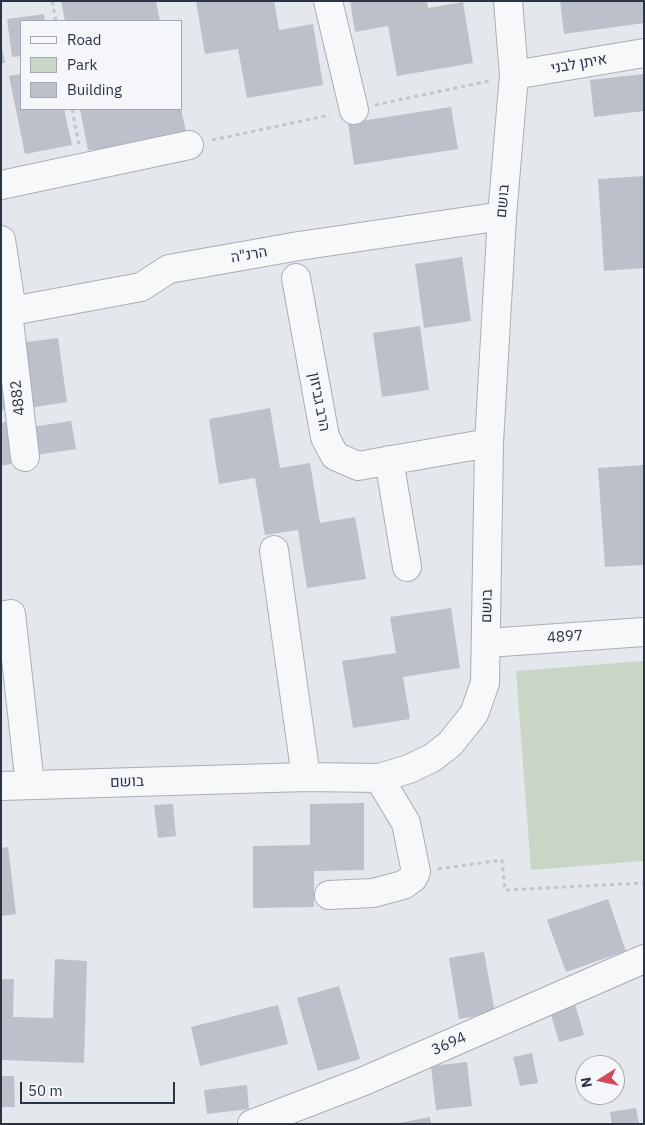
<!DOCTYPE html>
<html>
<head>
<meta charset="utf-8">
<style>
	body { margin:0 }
	#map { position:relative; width:645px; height:1125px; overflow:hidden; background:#e4e7ec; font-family:"IBM Plex Sans",sans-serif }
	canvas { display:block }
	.frame { position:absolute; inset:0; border:2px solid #2b3445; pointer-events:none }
	.legend { position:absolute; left:20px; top:20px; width:162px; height:90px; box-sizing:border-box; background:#f4f6f9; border:1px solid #a4a8b1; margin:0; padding:6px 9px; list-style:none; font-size:15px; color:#2b3445 }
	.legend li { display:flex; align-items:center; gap:10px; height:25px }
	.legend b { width:25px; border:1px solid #a4a8b1 }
	.north { position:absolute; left:575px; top:1055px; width:50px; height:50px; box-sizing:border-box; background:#f4f6f9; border:1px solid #a4a8b1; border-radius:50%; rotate:260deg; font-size:14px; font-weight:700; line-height:20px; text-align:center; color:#2b3445 }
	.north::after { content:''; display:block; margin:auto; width:18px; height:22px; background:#d1495b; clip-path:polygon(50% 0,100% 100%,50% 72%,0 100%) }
	.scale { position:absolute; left:20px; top:1082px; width:155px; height:22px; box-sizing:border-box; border:2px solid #2b3445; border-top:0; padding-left:6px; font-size:15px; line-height:18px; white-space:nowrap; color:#2b3445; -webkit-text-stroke:4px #f4f6f9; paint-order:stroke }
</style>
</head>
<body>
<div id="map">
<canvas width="645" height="1125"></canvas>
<div class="frame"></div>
<ul class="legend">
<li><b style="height:6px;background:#f7f8fa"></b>Road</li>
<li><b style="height:14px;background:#c9d6c5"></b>Park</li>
<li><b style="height:14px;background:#bbc0ca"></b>Building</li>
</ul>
<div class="north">N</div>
<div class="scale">50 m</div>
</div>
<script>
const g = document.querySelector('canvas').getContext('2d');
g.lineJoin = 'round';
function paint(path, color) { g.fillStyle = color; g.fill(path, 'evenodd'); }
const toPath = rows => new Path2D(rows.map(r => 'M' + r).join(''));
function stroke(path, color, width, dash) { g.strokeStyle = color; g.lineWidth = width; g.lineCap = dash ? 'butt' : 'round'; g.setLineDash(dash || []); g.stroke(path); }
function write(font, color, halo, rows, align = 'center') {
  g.font = font + ' "IBM Plex Sans",Heebo,sans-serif'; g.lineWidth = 4; g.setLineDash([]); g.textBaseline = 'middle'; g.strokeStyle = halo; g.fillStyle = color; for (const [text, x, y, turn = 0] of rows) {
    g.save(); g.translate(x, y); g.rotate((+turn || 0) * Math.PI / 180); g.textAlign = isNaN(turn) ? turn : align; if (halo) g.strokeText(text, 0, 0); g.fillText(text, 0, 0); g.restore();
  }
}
const green = toPath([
	[644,661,644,861,531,870,516,671]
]);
const building = toPath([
	[61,1,156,1,160,21,65,21],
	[196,1,274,1,279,30,313,24,323,85,247,98,238,49,205,54],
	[350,1,427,1,428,8,463,2,473,63,397,76,388,26,355,32],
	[560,1,644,1,644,23,564,34],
	[44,14,45,21,21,21,21,56,12,57,7,19],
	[1,43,5,63,1,63],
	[21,74,21,109,64,109,72,145,25,154,9,76],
	[644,74,644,111,594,117,590,80],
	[451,107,458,149,354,165,348,123],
	[80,109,181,109,189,145,88,150],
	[644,176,644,268,604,271,598,179],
	[462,257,471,321,424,328,415,264],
	[420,326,429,390,382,397,373,333],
	[58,338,67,402,29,408,19,343],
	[1,366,9,409,1,410],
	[270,408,280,468,310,463,320,523,355,517,366,579,307,588,298,530,265,535,255,478,219,484,209,419],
	[8,421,16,463,1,466,1,423],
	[71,421,76,449,36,455,32,427],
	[644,465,644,565,605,567,598,468],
	[451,608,460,668,403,677,410,719,353,728,342,661,396,653,390,617],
	[364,803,364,870,314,871,314,907,253,908,253,846,310,845,310,804],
	[173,804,176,836,158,838,154,805],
	[8,847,16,914,1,916,1,848],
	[608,899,626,951,566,972,547,920],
	[484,952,495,1013,459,1019,449,958],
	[55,959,87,961,84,1063,1,1060,1,979,14,979,13,1017,53,1018],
	[339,986,360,1059,318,1071,297,998],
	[575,1004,584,1035,559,1042,550,1011],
	[278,1005,288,1044,200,1066,191,1027],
	[532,1053,538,1083,520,1086,513,1057],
	[467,1062,472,1106,436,1110,431,1066],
	[1,1076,14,1076,15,1107,1,1107],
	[247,1085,249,1109,207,1114,204,1090],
	[636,1108,639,1124,612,1124,610,1112],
	[430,1117,431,1124,399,1124,399,1123]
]);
const path = toPath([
	[52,1,56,21],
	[375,105,489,81],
	[72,109,79,145],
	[212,140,330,115],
	[438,869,502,860,505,890,644,883]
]);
const minor = toPath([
	[328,1,354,110],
	[514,75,644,53],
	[1,185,189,145],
	[1,240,12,311,9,321,25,457],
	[296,278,325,437,335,456,358,466,489,443],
	[1,313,141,287,169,269,299,246,502,216],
	[389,460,407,567],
	[274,550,306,777],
	[1,616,11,614,30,785],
	[487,643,644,632],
	[1,786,306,777,379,778,409,769,432,758,450,744,474,714,485,683,489,443,502,216,514,75,508,1],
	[329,895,373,893,403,885,413,878,416,872,406,823,379,778],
	[252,1124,364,1081,644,959]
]);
const streetNames = [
	["איתן לבני",579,64,-10],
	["בושם",503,201,-85],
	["הרנ\"ה",249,255,-10],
	["4882",18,398,-97],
	["הרב גביזון",319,402,79],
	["בושם",487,606,-89],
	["4897",565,637,-4],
	["בושם",127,782,-2],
	["3694",449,1044,-24]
];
paint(green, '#c9d6c5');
paint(building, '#bbc0ca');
stroke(minor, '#a9aeb7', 30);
stroke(path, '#c2c5cb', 3, [4, 4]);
stroke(minor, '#f7f8fa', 28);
write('15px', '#2b3445', '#f4f6f9', streetNames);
</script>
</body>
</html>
